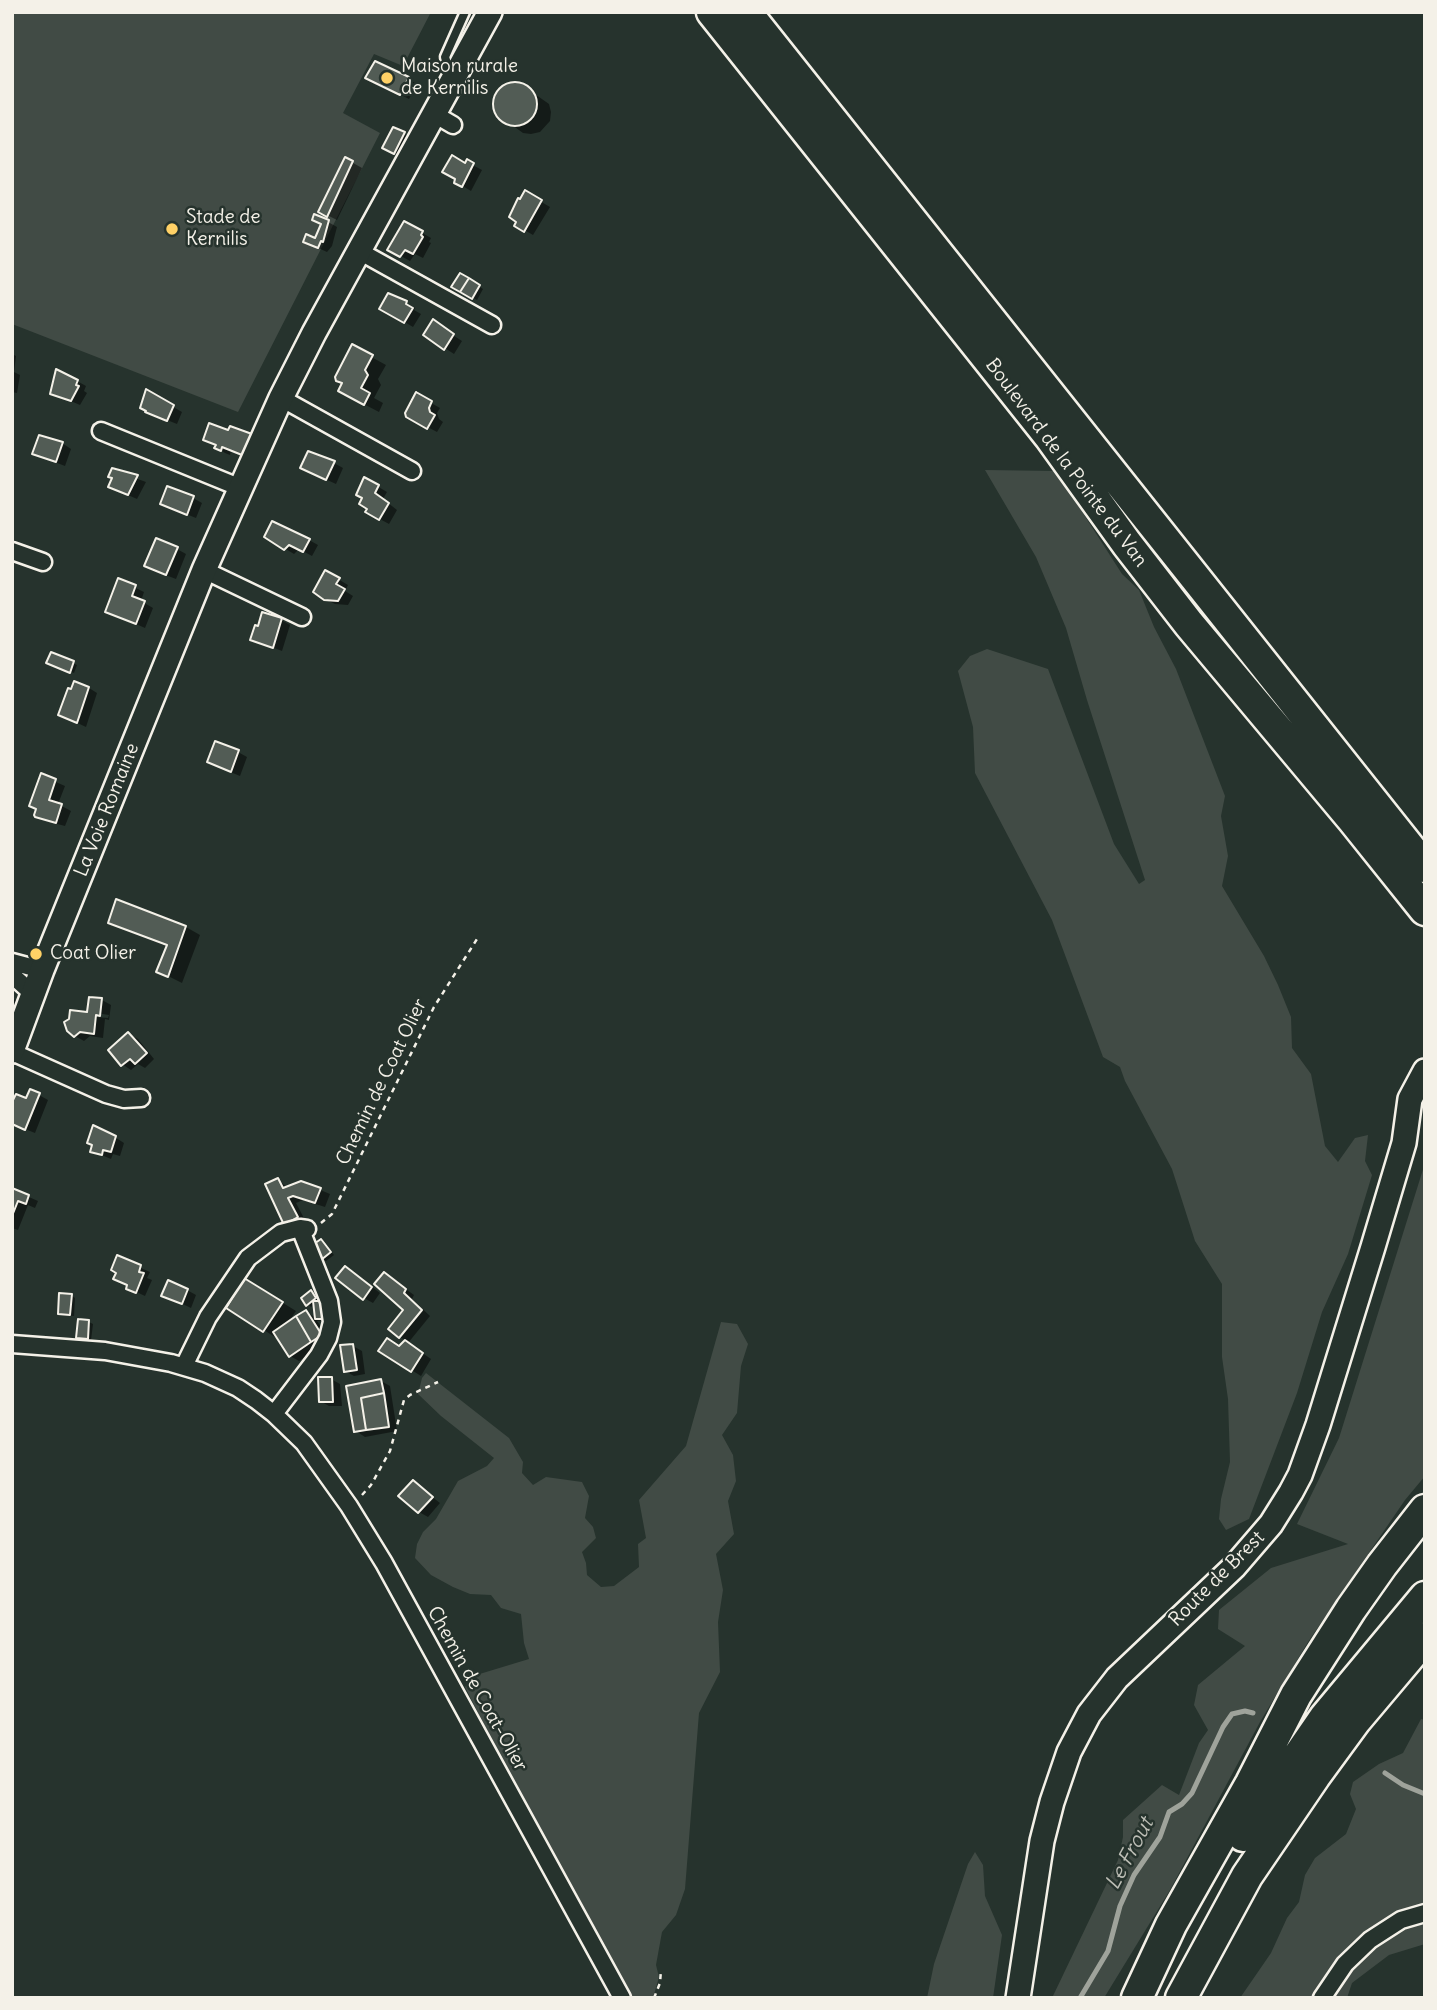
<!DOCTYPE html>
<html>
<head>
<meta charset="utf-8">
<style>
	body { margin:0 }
	#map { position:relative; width:1437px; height:2010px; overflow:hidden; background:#26332d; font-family:Delius,sans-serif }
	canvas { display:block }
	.frame { position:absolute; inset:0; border:14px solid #f4f1e8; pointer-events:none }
</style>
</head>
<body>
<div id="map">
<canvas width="1437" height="2010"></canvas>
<div class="frame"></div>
</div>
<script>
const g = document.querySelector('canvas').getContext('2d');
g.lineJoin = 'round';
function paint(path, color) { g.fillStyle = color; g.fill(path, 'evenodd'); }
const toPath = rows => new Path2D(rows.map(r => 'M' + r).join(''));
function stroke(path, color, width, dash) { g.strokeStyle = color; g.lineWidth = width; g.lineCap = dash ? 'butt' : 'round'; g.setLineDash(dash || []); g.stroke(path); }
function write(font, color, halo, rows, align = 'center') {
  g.font = font + ' Delius,sans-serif'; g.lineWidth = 5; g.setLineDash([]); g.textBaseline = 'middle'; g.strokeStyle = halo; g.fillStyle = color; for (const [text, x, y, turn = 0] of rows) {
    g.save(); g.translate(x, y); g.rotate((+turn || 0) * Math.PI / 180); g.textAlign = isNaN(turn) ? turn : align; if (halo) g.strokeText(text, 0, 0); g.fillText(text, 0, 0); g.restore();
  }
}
const green = toPath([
	[12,12,431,12,403,66,374,54,343,113,380,133,238,412,12,324],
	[985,470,1056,471,1122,574,1139,590,1154,627,1176,669,1225,796,1221,816,1228,856,1222,886,1264,956,1278,985,1291,1017,1292,1048,1311,1074,1325,1146,1338,1162,1355,1138,1368,1135,1365,1161,1372,1175,1348,1254,1322,1312,1297,1393,1249,1519,1226,1530,1219,1519,1221,1499,1230,1462,1228,1399,1222,1357,1222,1284,1195,1241,1172,1169,1125,1081,1120,1067,1103,1057,1052,920,975,773,973,727,958,671,970,656,987,649,1048,669,1114,844,1139,884,1145,880,1087,700,1066,628,1036,557],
	[1425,1163,1425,1476,1405,1500,1308,1642,1260,1722,1170,1890,1104,1998,1052,1998,1118,1860,1123,1837,1123,1820,1162,1785,1179,1795,1199,1743,1208,1730,1194,1705,1198,1685,1245,1646,1218,1629,1219,1610,1271,1568,1348,1544,1297,1524,1339,1438],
	[721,1322,737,1324,748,1344,741,1366,737,1413,722,1435,733,1455,736,1481,728,1501,734,1534,716,1554,723,1590,718,1622,720,1672,699,1713,685,1889,676,1915,662,1932,656,1965,659,1977,653,1998,633,1998,513,1782,465,1687,473,1676,529,1659,524,1643,521,1614,501,1608,491,1595,470,1594,453,1587,431,1575,415,1558,417,1544,423,1532,436,1519,458,1481,487,1466,494,1458,441,1416,418,1394,422,1378,426,1373,509,1438,523,1462,522,1473,533,1485,546,1477,582,1482,589,1496,585,1518,593,1527,596,1538,582,1552,586,1563,587,1575,601,1587,614,1586,639,1567,638,1544,646,1538,639,1500,686,1446],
	[1421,1719,1425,1720,1425,1944,1389,1955,1352,1983,1347,1998,1240,1998,1271,1953,1287,1918,1299,1902,1305,1875,1315,1858,1346,1834,1356,1809,1350,1794,1353,1782,1379,1764,1403,1753],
	[975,1852,983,1865,985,1896,1002,1935,993,1998,927,1998,934,1964,968,1864]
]);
const shadow = toPath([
	[408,79,417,84,409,99,376,82],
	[522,85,549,104,551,112,550,121,540,132,531,134,523,133,497,114,495,99,499,91,505,86],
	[394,129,408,136,398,155,385,148],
	[346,159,362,168,337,220,321,212],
	[467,162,482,170,471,191,456,182],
	[526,193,550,207,533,235,516,225,521,201],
	[328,222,337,227,332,246,327,252,314,246],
	[405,223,431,238,429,242,431,243,423,258,415,254,410,261,390,250],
	[461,275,483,289,477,300,454,287],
	[389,295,415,308,414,310,421,314,413,327,381,308],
	[434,321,450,330,448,332,462,341,454,354,425,335],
	[353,347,386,365,378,379,381,385,374,398,383,403,379,412,354,399],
	[12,354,16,356,14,372,20,375,17,393,12,392],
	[77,381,86,386,84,391,87,393,80,405,52,393],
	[147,392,182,412,177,424,147,412],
	[417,395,440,408,437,413,439,419,443,422,437,432,407,416],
	[229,433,251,435,260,440,252,459,231,451,230,455,225,453,205,439],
	[62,443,71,449,65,466,34,454],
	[334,463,343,468,336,484,312,473],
	[113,470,146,482,137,499,119,491],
	[365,479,387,492,383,499,397,510,389,524,367,512,369,508],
	[193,498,202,503,196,518,171,508],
	[266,537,309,540,318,545,312,556,299,549,294,554],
	[177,549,186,554,176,579,155,571],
	[326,572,348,585,345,591,353,596,348,605,335,604,325,599],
	[119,580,144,592,141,601,153,608,145,628,107,611],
	[281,620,290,625,282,651,252,639],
	[52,654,77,665,74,673,52,665],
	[89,688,97,693,86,727,69,719],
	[238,752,247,757,240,776,218,767],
	[42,776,65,786,58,804,71,811,65,826,46,821,36,816],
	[117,901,186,927,200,935,182,983,158,971,169,947,124,930,110,922],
	[12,998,22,1004,12,1027],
	[102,1000,111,1005,109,1020,105,1019,103,1038,90,1036,84,1041,75,1036,88,1014],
	[96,1013,109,1015,108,1018,96,1017],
	[129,1034,138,1039,154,1059,145,1068,138,1064,131,1070,122,1064],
	[39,1095,48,1100,35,1133,15,1125,27,1100],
	[110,1134,124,1143,120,1156,113,1154,111,1159,92,1151],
	[278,1180,288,1188,301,1182,330,1194,325,1207,303,1200,296,1203,306,1222,285,1223],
	[13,1190,38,1201,35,1208,28,1205,18,1230,12,1228],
	[321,1241,334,1255,326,1261,322,1259],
	[118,1258,150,1272,147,1278,152,1280,145,1296,128,1288,129,1286],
	[354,1273,380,1293,373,1303,364,1298],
	[385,1274,414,1295,412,1299,430,1316,408,1343,431,1359,421,1376,380,1350,400,1348,407,1341,400,1337,406,1309],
	[259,1288,296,1311,287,1324,306,1312,316,1318,315,1304,311,1307,308,1304,311,1293,315,1295,319,1301,316,1303,329,1320,317,1321,330,1340,299,1361,290,1356,278,1339,228,1307],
	[187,1290,196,1295,191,1308,164,1295],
	[71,1295,75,1298,74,1316,63,1315,59,1313],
	[89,1322,93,1324,91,1340,82,1339,78,1337],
	[353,1346,362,1351,365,1374,354,1376,345,1371],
	[331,1379,340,1384,342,1406,329,1406,320,1401],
	[381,1381,390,1386,397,1431,365,1437,356,1431],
	[413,1482,440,1503,428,1517,419,1512]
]);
const stream = toPath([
	[1385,1773,1403,1785,1425,1794],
	[1080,1998,1108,1951,1120,1906,1134,1875,1160,1837,1169,1812,1182,1804,1192,1793,1223,1727,1232,1714,1245,1711,1253,1713]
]);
const building = toPath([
	[375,61,409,77,400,95,365,78,375,61],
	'493 104a22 22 0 1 1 44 0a22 22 0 1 1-44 0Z',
	[393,127,405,132,394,154,382,148,393,127],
	[452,155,465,163,467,159,474,163,462,187,454,183,455,179,442,172,452,155],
	[345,157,353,161,327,217,318,212,345,157],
	[525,190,542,200,524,232,514,226,516,222,509,217,518,198,520,199,525,190],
	[314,214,329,220,323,242,321,241,318,248,303,242,306,234,315,238,321,224,312,220,314,214],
	[404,221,423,231,421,235,423,237,413,254,405,250,400,257,387,250,404,221],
	[460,273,469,278,460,292,451,287,460,273],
	[469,278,480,285,472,299,460,292,469,278],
	[388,293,407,301,406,304,413,308,404,323,379,309,388,293],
	[433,319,454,334,444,350,423,335,433,319],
	[352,344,373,355,365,370,368,375,361,388,370,393,364,405,338,391,342,383,336,381,335,377,352,344],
	[56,369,78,380,76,385,79,386,71,401,50,394,56,369],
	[146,389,174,405,167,421,145,412,146,411,140,408,146,389],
	[416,392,432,401,429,408,430,412,435,415,427,429,406,417,405,413,416,392],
	[209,423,228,430,230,426,252,434,242,455,222,447,221,451,214,448,216,445,203,440,209,423],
	[39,435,63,442,56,462,32,454,39,435],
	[308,451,335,461,326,480,300,468,308,451],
	[112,468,138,475,128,495,108,487,112,478,108,477,112,468],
	[364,477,379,485,375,493,389,503,379,520,365,512,367,509,359,504,362,498,356,495,364,477],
	[167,486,194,496,187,515,160,504,167,486],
	[272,521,310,539,303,552,289,545,284,550,264,537,272,521],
	[156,538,178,547,166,575,144,566,156,538],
	[325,570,340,578,336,584,345,589,338,601,324,600,313,592,325,570],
	[118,578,136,585,132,596,145,601,136,624,105,612,118,578],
	[262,612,282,618,273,648,250,640,255,625,258,626,262,612],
	[51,652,74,661,70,673,46,663,51,652],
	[74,681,89,687,77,723,58,715,68,688,71,689,74,681],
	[215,741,239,750,231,772,207,762,215,741],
	[41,773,56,779,49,800,62,804,56,823,35,817,34,815,36,809,29,806,41,773],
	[116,899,186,926,168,977,156,972,167,945,108,923,116,899],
	[89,997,102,998,100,1016,96,1015,94,1034,80,1032,74,1037,67,1031,64,1022,69,1019,70,1010,87,1012,89,997],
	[128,1032,147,1053,135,1064,130,1059,121,1066,108,1050,128,1032],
	[30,1089,40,1093,25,1130,12,1124,12,1102,16,1094,26,1098,30,1089],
	[93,1125,116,1136,111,1152,103,1150,102,1155,90,1152,92,1145,87,1143,93,1125],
	[278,1178,283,1188,301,1181,321,1188,315,1203,293,1196,288,1198,298,1217,284,1225,265,1184,278,1178],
	[12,1188,29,1195,26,1204,18,1201,12,1216,12,1188],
	[321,1239,331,1252,321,1260,311,1246,321,1239],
	[117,1255,141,1265,139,1272,144,1273,136,1293,126,1289,127,1285,113,1279,116,1273,111,1270,117,1255],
	[345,1266,372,1287,363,1300,335,1278,345,1266],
	[384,1272,406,1289,404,1293,422,1310,399,1338,388,1329,403,1310,374,1284,384,1272],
	[244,1278,283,1302,263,1332,226,1308,244,1278],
	[168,1280,188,1289,182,1304,161,1296,168,1280],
	[311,1290,316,1298,306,1306,301,1298,311,1290],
	[59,1293,72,1294,70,1315,58,1314,59,1293],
	[313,1301,324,1301,326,1319,315,1319,313,1301],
	[306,1310,322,1335,311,1342,296,1316,306,1310],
	[296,1316,311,1342,289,1357,273,1332,296,1316],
	[78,1319,89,1320,88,1339,76,1338,78,1319],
	[387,1338,399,1346,405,1340,423,1353,411,1372,378,1351,387,1338],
	[353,1344,357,1370,344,1372,340,1345,353,1344],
	[318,1377,332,1377,333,1402,319,1402,318,1377],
	[381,1379,384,1393,361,1398,366,1430,354,1432,346,1386,381,1379],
	[384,1393,389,1427,366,1430,361,1398,384,1393],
	[413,1480,433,1497,418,1513,398,1496,413,1480]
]);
const path = toPath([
	[321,1223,332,1214,434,1007,477,939],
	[362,1495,371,1485,390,1451,404,1400,410,1395,438,1382],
	[654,1998,660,1983,661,1970]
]);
const lane = toPath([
	[450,74,445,57,465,12]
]);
const street = toPath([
	[434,114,453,125],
	[359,251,492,325],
	[281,398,412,471],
	[101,431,241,488],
	[12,551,43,562],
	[204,570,302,617],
	[12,962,42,970],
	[12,975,33,994],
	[12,1052,106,1094,124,1099,141,1098],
	[12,1344,105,1351,171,1363,205,1373,238,1388,256,1400,274,1414,304,1443,349,1506,384,1563,622,1998],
	[184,1366,208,1317,248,1258,281,1233,300,1228,307,1229],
	[274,1414,319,1355,328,1338,332,1322,329,1301,300,1228],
	[1322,1998,1345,1964,1370,1940,1401,1920,1425,1913]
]);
const secondary = toPath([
	[12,1051,42,970,204,570,281,398,314,333,490,12],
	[1018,1998,1042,1841,1052,1802,1069,1752,1089,1714,1117,1678,1234,1567,1271,1524,1291,1492,1300,1475,1318,1425,1373,1247,1404,1143,1410,1099,1425,1071]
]);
const highway = toPath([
	[712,12,1050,437,1127,544,1189,624,1353,820,1425,910],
	[746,12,1425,867],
	[1243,1836,1325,1717,1425,1597],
	[1137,1998,1171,1925,1251,1783,1296,1695,1351,1609,1382,1565,1425,1510],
	[1181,1998,1247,1876,1315,1776,1356,1720,1425,1638]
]);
const markers = [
	[387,78,7,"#ffd166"],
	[172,229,7,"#ffd166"],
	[36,954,7,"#ffd166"]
];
const poiNames = [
	["Maison rurale",401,67],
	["de Kernilis",401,89],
	["Stade de",186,218],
	["Kernilis",186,240],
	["Coat Olier",50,954]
];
const streetNames = [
	["Boulevard de la Pointe du Van",1066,463,53],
	["La Voie Romaine",107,810,-68],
	["Chemin de Coat Olier",382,1082,-64],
	["Route de Brest",1217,1579,-45],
	["Chemin de Coat-Olier",477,1689,61]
];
const waterNames = [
	["Le Frout",1130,1854,-62]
];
paint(green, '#414b45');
paint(shadow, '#0007');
stroke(stream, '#9fa39b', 5);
paint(building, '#525c55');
stroke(building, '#f4f1e8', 2);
stroke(lane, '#f4f1e8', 13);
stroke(street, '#f4f1e8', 21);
stroke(secondary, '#f4f1e8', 28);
stroke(highway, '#f4f1e8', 35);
stroke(path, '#f4f1e8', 2.5, [5, 5]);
stroke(lane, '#26332d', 8);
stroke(street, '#26332d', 16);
stroke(secondary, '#26332d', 23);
stroke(highway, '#26332d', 30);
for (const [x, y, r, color] of markers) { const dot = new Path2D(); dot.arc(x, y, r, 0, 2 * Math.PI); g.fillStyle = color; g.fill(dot); stroke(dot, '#26332d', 2.5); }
write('19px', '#f4f1e8', '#26332d', poiNames, 'left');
write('19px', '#f4f1e8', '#26332d', streetNames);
write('italic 21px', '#bcbdb5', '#26332d', waterNames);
</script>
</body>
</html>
